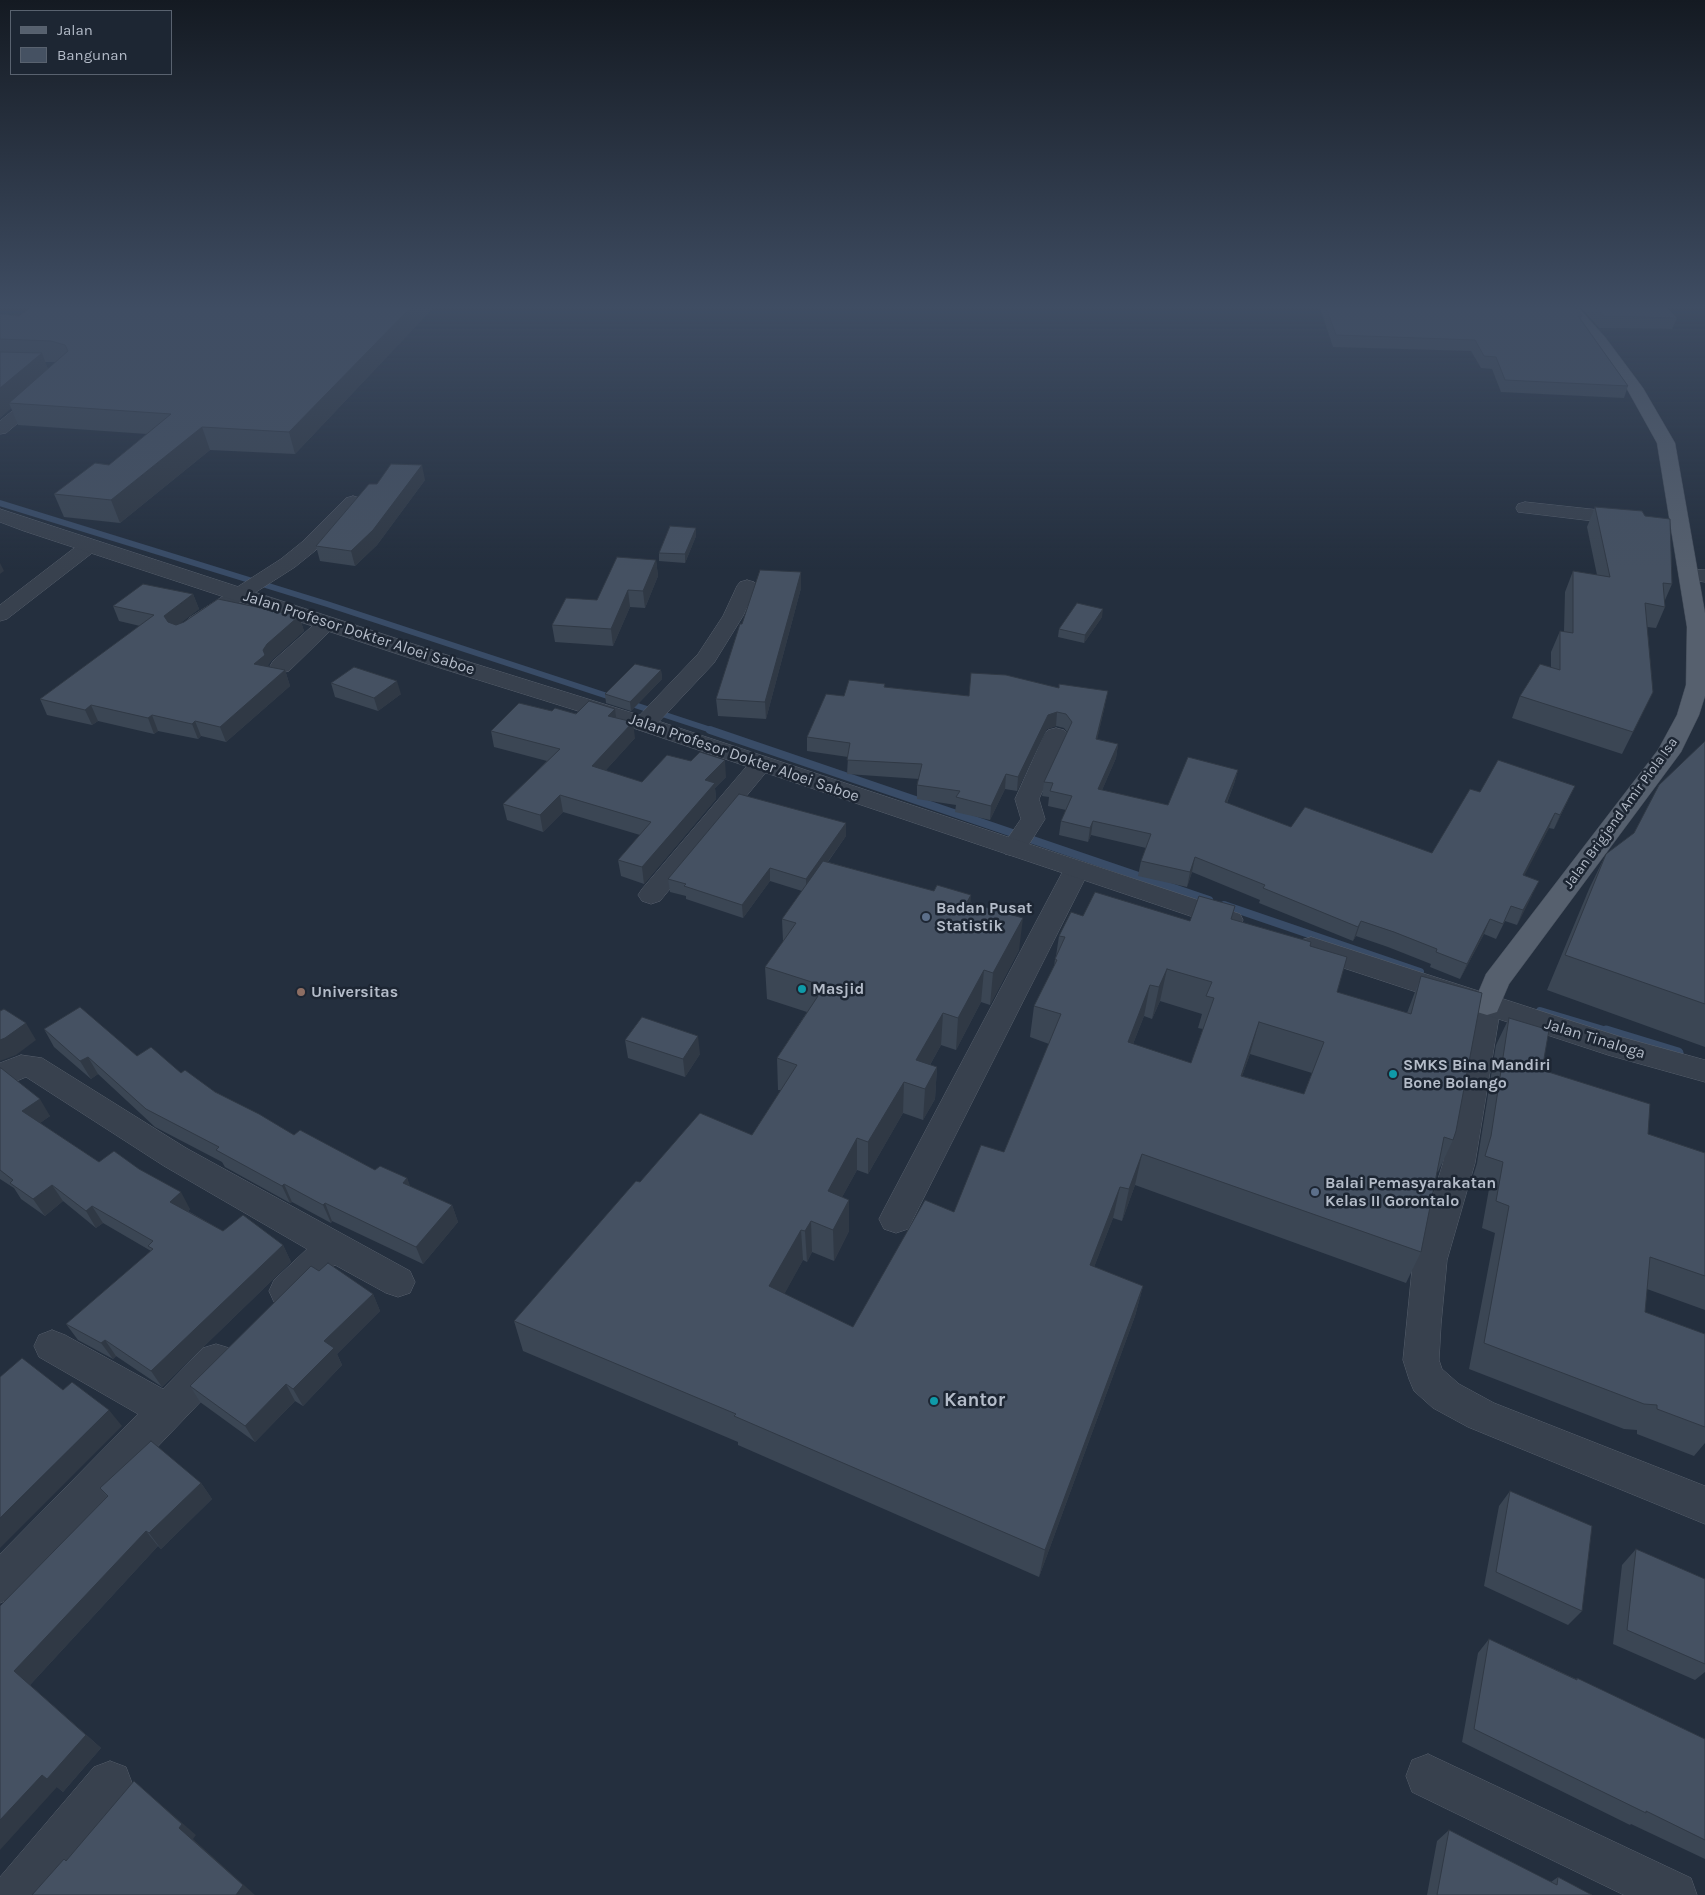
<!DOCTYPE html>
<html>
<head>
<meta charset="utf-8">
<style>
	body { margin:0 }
	#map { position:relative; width:1705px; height:1895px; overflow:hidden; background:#242f3e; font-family:Karla,sans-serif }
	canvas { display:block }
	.legend { position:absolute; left:10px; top:10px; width:162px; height:65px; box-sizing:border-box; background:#1d2633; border:1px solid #59626f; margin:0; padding:6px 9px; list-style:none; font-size:15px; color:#b4bcc9 }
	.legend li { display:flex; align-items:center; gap:10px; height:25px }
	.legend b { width:25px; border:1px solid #59626f }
</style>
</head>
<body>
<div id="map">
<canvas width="1705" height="1895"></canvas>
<ul class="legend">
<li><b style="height:6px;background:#56606e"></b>Jalan</li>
<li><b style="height:14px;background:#455162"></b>Bangunan</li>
</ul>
</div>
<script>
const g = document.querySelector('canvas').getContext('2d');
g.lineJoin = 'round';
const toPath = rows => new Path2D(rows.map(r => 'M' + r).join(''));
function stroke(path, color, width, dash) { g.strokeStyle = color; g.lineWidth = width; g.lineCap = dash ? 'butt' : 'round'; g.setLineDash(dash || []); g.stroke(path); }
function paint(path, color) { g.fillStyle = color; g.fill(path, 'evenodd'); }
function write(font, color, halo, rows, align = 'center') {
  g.font = font + ' Karla,sans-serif'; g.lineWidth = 5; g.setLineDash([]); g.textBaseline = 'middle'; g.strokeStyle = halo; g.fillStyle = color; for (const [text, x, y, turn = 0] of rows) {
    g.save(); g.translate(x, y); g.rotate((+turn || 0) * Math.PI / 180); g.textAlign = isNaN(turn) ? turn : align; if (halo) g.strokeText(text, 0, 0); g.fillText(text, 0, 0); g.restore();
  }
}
const streamFar2 = toPath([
	[0,503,327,604,714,731]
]);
const streamFar1 = toPath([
	[710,730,1209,900],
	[1224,905,1420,972],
	[1540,1011,1610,1032]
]);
const stream = toPath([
	[1606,1031,1678,1053]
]);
const minor = toPath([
	[44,388,50,390,52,393,50,396,6,433,0,434,0,421,38,390,44,388],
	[353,496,360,498,362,502,360,506,316,550,295,567,203,626,196,628,189,626,186,622,189,618,281,559,302,542,346,498,353,496],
	[1525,502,1627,513,1634,515,1636,519,1634,523,1627,525,1518,512,1516,508,1518,504,1525,502],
	[89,540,96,542,99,546,96,550,7,619,0,621,0,605,82,542,89,540],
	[1689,569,1705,570,1705,582,1682,579,1679,575,1682,571,1689,569],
	[747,580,754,582,757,586,743,616,714,663,652,729,644,731,636,729,633,724,636,719,698,654,723,616,737,586,740,582,747,580],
	[326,618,333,620,336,624,333,628,289,671,281,673,273,671,270,666,273,661,319,620,326,618],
	[1056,728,1064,730,1068,735,1039,799,1045,819,1023,854,1014,856,1005,854,1001,848,1021,819,1015,799,1044,735,1048,730,1056,728],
	[760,758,768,760,772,765,660,901,651,904,642,901,638,895,642,889,752,760,760,758],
	[1077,861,1086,863,1090,869,908,1229,896,1233,884,1229,879,1219,884,1209,1064,869,1068,863,1077,861],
	[1487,995,1497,998,1501,1005,1475,1163,1447,1260,1441,1324,1439,1360,1442,1369,1459,1384,1494,1403,1705,1486,1705,1524,1468,1427,1433,1408,1414,1391,1409,1379,1403,1360,1413,1260,1443,1163,1473,1005,1477,998,1487,995],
	[21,1055,42,1058,186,1148,410,1271,415,1282,410,1293,398,1297,386,1293,335,1265,298,1302,286,1306,274,1302,269,1291,274,1280,307,1249,164,1166,26,1077,0,1088,0,1063,21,1055],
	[52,1330,65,1335,163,1389,203,1348,216,1344,229,1348,234,1360,229,1372,14,1597,0,1603,0,1554,138,1414,39,1357,34,1346,39,1335,52,1330],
	[1428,1754,1691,1878,1697,1895,1624,1895,1412,1792,1406,1776,1412,1760,1428,1754],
	[110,1761,126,1767,132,1783,126,1799,45,1895,0,1895,0,1877,94,1767,110,1761]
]);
const tertiary = toPath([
	[0,509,453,657,652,719,1240,914,1243,920,1240,926,1230,929,1220,926,636,729,437,667,24,531,0,522,0,509],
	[1311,937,1621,1037,1705,1060,1705,1082,1608,1055,1301,954,1297,947,1301,940,1311,937]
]);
const primary = toPath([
	[1561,305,1576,305,1605,337,1643,388,1675,443,1705,613,1705,696,1699,715,1681,752,1509,984,1497,1012,1487,1015,1477,1012,1473,1005,1486,974,1658,750,1677,715,1686,685,1687,627,1657,443,1627,389,1595,343,1561,305]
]);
const wall = toPath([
	[36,305,436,305,295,454,210,450,120,523,64,517,54,494,109,465,147,434,18,425,11,408,0,418,0,314,19,316],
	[45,362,56,362,48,369],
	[1319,305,1574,305,1582,316,1581,319,1628,386,1624,398,1501,392,1492,369,1481,368,1471,351,1333,347],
	[1579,305,1664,305,1677,318,1672,329,1599,328],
	[425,480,377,545,355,566,320,561,316,546,377,484],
	[1595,507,1672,584,1665,600,1665,607,1656,628,1647,627,1642,714,1622,754,1512,718,1520,696,1551,667,1551,652,1560,631,1564,631,1565,592,1573,571,1597,575,1587,527],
	[696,528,696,536,685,563,659,561,659,553],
	[656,560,658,576,645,608,630,607,613,646,555,642,552,625,597,600],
	[801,572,801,588,766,719,718,716,716,699,742,624],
	[193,594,199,609,179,624,299,616,304,631,272,660,268,665,269,667,285,670,290,686,226,742,201,736,198,739,158,731,154,734,98,721,92,725,47,715,40,699,140,626,119,621,113,606],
	[1102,617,1084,643,1058,637,1059,629],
	[661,670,662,679,631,711,606,703,605,694],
	[331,683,401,694,378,711,335,697],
	[885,684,885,687,969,696,1105,705,1097,739,1118,744,1116,758,1102,790,1168,805,1238,770,1234,784,1227,803,1291,827,1432,853,1480,792,1568,800,1554,829,1549,828,1524,875,1532,895,1517,925,1505,921,1496,939,1484,934,1460,979,1430,967,1431,964,1388,947,1356,936,1353,941,1259,903,1260,900,1192,872,1187,887,1138,876,1141,861,1146,848,1091,835,1088,842,1059,835,1061,821,1066,810,1048,806,1049,797,1042,796,1044,782,1067,732,1064,728,1056,726,1047,729,1017,791,1005,789,990,820,955,812,956,805,917,799,917,785,919,779,847,774,848,757,807,751,807,737,844,696],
	[552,711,616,717,635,738,605,771,642,782,726,777,715,788,716,799,644,884,621,876,618,860,640,835,563,812,543,832,507,820,503,804,547,761,494,747,491,731],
	[1705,741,1705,1047,1547,990,1589,889,1606,854,1634,833],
	[846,823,846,836,828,862,971,902,1019,950,990,1005,981,1002,956,1050,941,1045,930,1065,937,1067,935,1099,923,1120,903,1113,868,1174,857,1170,842,1197,849,1200,849,1231,834,1261,812,1252,807,1262,803,1260,784,1294,853,1327,954,1212,1004,1152,1049,1044,1030,1037,1034,1006,1054,967,1055,959,1056,956,1059,936,1083,916,1190,921,1232,919,1310,946,1337,992,1407,1013,1421,976,1453,1140,1438,1172,1437,1171,1421,1252,1406,1283,1135,1185,1122,1221,1113,1218,1094,1267,1143,1286,1135,1316,1039,1577,738,1445,738,1442,523,1351,514,1321,640,1182,752,1135,781,1090,778,1090,777,1058,807,1012,767,999,765,967,783,942,782,919,802,891,770,881,743,918,686,899,686,896,670,892,668,879],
	[1160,1001,1202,1014,1198,1028,1203,1029,1191,1063,1133,1044,1144,1016,1152,1019],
	[1250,1054,1312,1073,1304,1094,1242,1076],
	[1509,1018,1542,1070,1648,1134,1705,1153,1705,1310,1647,1289,1645,1312,1705,1334,1705,1443,1694,1456,1637,1434,1637,1430,1624,1429,1469,1369,1495,1233,1482,1228,1489,1189,1471,1183,1477,1163,1496,1045],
	[44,1029,137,1056,181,1073,294,1135,375,1170,407,1178,410,1187,452,1205,458,1222,423,1264,332,1221,331,1223,292,1202,290,1203,225,1167,222,1162,155,1127,98,1074,91,1079,54,1047],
	[625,1040,700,1054,685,1077,628,1058],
	[0,1068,50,1116,40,1123,99,1162,190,1209,188,1211,223,1231,283,1245,291,1262,162,1387,116,1356,113,1359,78,1340,66,1324,151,1251,103,1223,96,1228,63,1201,45,1216,21,1199,14,1188,0,1179],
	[319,1271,373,1294,380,1311,337,1354,342,1365,303,1406,295,1401,255,1442,200,1402,190,1386],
	[201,1483,212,1499,161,1549,158,1546,30,1685,101,1748,63,1792,57,1787,0,1606,107,1497,100,1488],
	[1510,1491,1582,1611,1568,1625,1484,1586,1499,1506],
	[1636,1549,1705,1579,1705,1672,1695,1680,1613,1644,1622,1565],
	[1489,1639,1576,1679,1577,1678,1705,1739,1705,1859,1631,1824,1630,1825,1462,1742,1478,1653],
	[1449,1830,1551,1882,1558,1877,1592,1895,1427,1895,1437,1841]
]);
const shadedWall = toPath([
	[413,305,436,305,295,454,289,432],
	[42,353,50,375,9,403,11,408,0,418,0,388],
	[202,427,210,450,120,523,111,500],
	[422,465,425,480,377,545,355,566,351,551],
	[696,528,696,536,685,563,685,554],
	[656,560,658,576,645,608,643,591],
	[0,563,4,571,0,574],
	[801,572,801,588,766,719,765,702],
	[628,590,630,607,613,646,611,629],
	[193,594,199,609,170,631,164,616],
	[1103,609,1102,617,1084,643,1085,635],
	[299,616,304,631,272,660,268,665,270,670,254,664,267,644],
	[285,670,290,686,226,742,220,727],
	[661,670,662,679,631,711,630,702],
	[397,681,401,694,378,711,374,698],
	[1108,691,1105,705,1094,753,1096,739],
	[91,705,98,721,92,725,85,710],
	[615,709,617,725,608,716],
	[1057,712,1056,726,1047,729,1017,791,1018,777,1048,715],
	[152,715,158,731,154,734,148,718],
	[195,721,201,736,198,739,192,724],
	[633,722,635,738,594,783,592,766],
	[1118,744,1116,758,1096,804,1098,789],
	[725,760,726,777,715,788,716,799,644,884,642,867,705,780],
	[1238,770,1234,784,1221,817,1225,802],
	[1006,774,1005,789,990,820,991,806],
	[1575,786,1568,800,1554,829,1560,815],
	[560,795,563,812,543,832,540,815],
	[1555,813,1549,828,1517,890,1523,875],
	[1093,821,1091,835,1088,842,1090,828],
	[846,823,846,836,806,892,806,879],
	[1195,857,1192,872,1187,887,1190,872],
	[770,868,770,881,743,918,742,905],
	[1539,881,1517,925,1523,910],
	[971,895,969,927,967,902],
	[1023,918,1019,950,990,1005,993,973],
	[1490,919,1484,934,1460,979,1467,964],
	[1361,921,1356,936,1353,941,1358,927],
	[1167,969,1160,1001,1152,1019,1159,987],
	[984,970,981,1002,956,1050,958,1018],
	[1150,985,1144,1016,1121,1074,1128,1042],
	[943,1013,941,1045,918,1086,916,1060],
	[1259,1022,1250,1054,1231,1107,1241,1076],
	[26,1023,36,1040,16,1055,0,1061,0,1040],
	[698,1036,700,1054,685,1077,683,1059],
	[88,1057,98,1074,91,1079,80,1061],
	[937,1067,935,1099,923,1120,925,1089],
	[904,1082,903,1113,868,1174,868,1142],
	[40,1099,50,1116,33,1128,22,1111],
	[857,1138,857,1170,828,1223,828,1191],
	[1142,1154,1135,1185,1122,1221,1129,1189],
	[407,1178,414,1196,403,1183],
	[284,1184,292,1202,290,1203,282,1186],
	[52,1185,63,1201,45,1216,33,1199],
	[1120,1187,1113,1218,1083,1296,1090,1265],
	[181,1192,190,1209,180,1219,170,1202],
	[849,1200,849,1231,834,1261,833,1230],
	[325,1203,332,1221,331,1223,323,1205],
	[452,1205,458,1222,423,1264,416,1247],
	[92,1206,103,1223,96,1228,86,1211],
	[811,1221,812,1252,807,1262,805,1231],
	[801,1230,803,1260,772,1317,769,1286],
	[283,1245,291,1262,162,1387,151,1371],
	[1143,1286,1135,1316,1039,1577,1045,1550],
	[373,1294,380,1311,337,1354,342,1365,303,1406,293,1389,324,1341],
	[105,1340,116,1356,113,1359,101,1343],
	[286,1384,295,1401,255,1442,245,1426],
	[109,1410,122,1426,0,1548,0,1518],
	[201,1483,212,1499,161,1549,149,1533],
	[146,1531,158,1546,30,1685,101,1748,63,1792,57,1787,0,1850,0,1820,14,1671],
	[134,1781,196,1835,193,1839,255,1895,236,1895,179,1828]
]);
const building = toPath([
	[36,305,413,305,289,432,202,427,111,500,54,494,95,463,109,465,171,414,9,403,68,351,65,345,51,341,0,339,0,314,19,316,36,305],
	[1325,305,1574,305,1582,316,1578,316,1628,386,1505,380,1496,357,1484,356,1475,340,1336,335,1325,305],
	[1593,305,1664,305,1677,318,1603,316,1593,305],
	[0,352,42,353,0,388,0,352],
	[391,464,422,465,373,530,351,551,316,546,369,484,377,484,391,464],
	[1595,507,1642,511,1645,516,1670,519,1672,584,1663,583,1665,607,1645,603,1653,692,1633,732,1520,696,1540,664,1560,670,1560,631,1573,633,1573,571,1610,577,1595,507],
	[670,526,696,528,685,554,659,553,670,526],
	[617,557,656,560,643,591,628,590,611,629,552,625,566,598,597,600,617,557],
	[760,570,801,572,765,702,716,699,740,624,742,624,760,570],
	[143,584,193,594,164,616,168,622,176,625,184,622,218,599,299,616,267,644,263,650,265,655,254,664,285,670,220,727,195,721,192,724,152,715,148,718,91,705,85,710,40,699,154,615,113,606,143,584],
	[1077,603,1103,609,1085,635,1059,629,1077,603],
	[635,664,661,670,630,702,605,694,635,664],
	[354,667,397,681,374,698,331,683,354,667],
	[971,673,1006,675,1059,688,1059,684,1108,691,1096,739,1118,744,1098,789,1168,805,1188,757,1238,770,1225,802,1291,827,1305,807,1432,853,1470,789,1480,792,1498,760,1575,786,1560,815,1555,813,1523,875,1539,881,1523,910,1511,906,1503,924,1490,919,1467,964,1436,952,1437,949,1394,932,1361,921,1358,927,1263,888,1265,885,1195,857,1190,872,1141,861,1151,834,1093,821,1090,828,1061,821,1072,796,1050,791,1053,783,1044,782,1072,722,1066,714,1057,712,1048,715,1018,777,1006,774,991,806,956,797,960,791,917,785,922,764,847,760,850,743,807,737,826,694,844,696,849,680,885,684,884,687,969,696,971,673],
	[589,701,615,709,608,716,633,722,592,766,642,782,667,755,691,761,700,752,725,760,705,780,715,783,642,867,618,860,651,822,560,795,540,815,503,804,560,749,491,731,519,703,552,711,555,708,576,714,589,701],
	[1705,741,1705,1004,1565,955,1606,854,1634,833,1659,785,1705,741],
	[739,794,846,823,806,879,770,868,742,905,684,886,686,884,668,879,739,794],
	[823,861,934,891,937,885,971,895,967,902,1023,918,993,973,984,970,958,1018,943,1013,916,1060,937,1067,925,1089,904,1082,868,1142,857,1138,828,1191,849,1200,833,1230,811,1221,805,1231,801,1230,769,1286,853,1327,925,1200,954,1212,981,1145,1004,1152,1061,1014,1034,1006,1057,960,1055,959,1065,937,1059,936,1071,912,1083,916,1095,892,1190,921,1199,896,1235,906,1231,919,1311,942,1310,946,1347,957,1337,992,1411,1014,1421,976,1482,993,1456,1131,1453,1140,1444,1137,1421,1252,1142,1154,1129,1189,1120,1187,1090,1265,1143,1286,1045,1550,734,1416,736,1414,514,1321,636,1181,640,1182,700,1113,752,1135,797,1065,777,1058,818,996,815,995,821,985,765,967,796,923,782,919,823,861],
	[1167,969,1212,982,1206,996,1214,998,1191,1063,1128,1042,1150,985,1159,987,1167,969],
	[1259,1022,1324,1042,1304,1094,1241,1076,1259,1022],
	[80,1007,137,1056,151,1047,181,1073,185,1070,215,1092,259,1114,294,1135,300,1130,375,1170,380,1166,407,1178,403,1183,452,1205,416,1247,325,1203,323,1205,284,1184,282,1186,216,1150,219,1147,146,1109,88,1057,80,1061,44,1029,80,1007],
	[4,1009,26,1023,5,1038,0,1040,0,1011,4,1009],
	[642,1017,698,1036,683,1059,625,1040,642,1017],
	[1509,1018,1549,1030,1542,1070,1650,1104,1648,1134,1705,1153,1705,1276,1650,1257,1645,1312,1705,1334,1705,1427,1657,1409,1657,1405,1644,1404,1484,1343,1509,1206,1496,1201,1503,1162,1485,1156,1491,1136,1509,1018],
	[0,1068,1,1068,40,1099,22,1111,99,1162,114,1151,139,1169,181,1192,170,1202,223,1231,243,1215,283,1245,151,1371,105,1340,101,1343,66,1324,153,1249,148,1246,153,1241,92,1206,86,1211,52,1185,33,1199,10,1183,13,1180,0,1170,0,1068],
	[328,1263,373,1294,324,1341,334,1348,293,1389,286,1384,245,1426,190,1386,311,1266,319,1271,328,1263],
	[22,1358,63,1390,72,1382,109,1410,0,1518,0,1377,22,1358],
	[151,1441,201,1483,149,1533,146,1531,14,1671,86,1735,47,1779,42,1775,0,1820,0,1606,108,1496,100,1488,151,1441],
	[1510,1491,1592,1526,1582,1611,1496,1572,1510,1491],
	[1636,1549,1705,1579,1705,1664,1627,1630,1636,1549],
	[1489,1639,1577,1680,1577,1678,1705,1739,1705,1840,1646,1811,1646,1813,1474,1729,1489,1639],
	[134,1781,182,1824,179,1828,243,1885,236,1895,32,1895,64,1859,66,1861,134,1781],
	[1449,1830,1557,1885,1558,1877,1592,1895,1437,1895,1449,1830]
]);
const markers = [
	[926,917,5,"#5c6f8a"],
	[802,989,5,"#0f9aa8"],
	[301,992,5,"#8d6e63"],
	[1393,1074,5,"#0f9aa8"],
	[1315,1192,5,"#5c6f8a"],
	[934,1401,5,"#0f9aa8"]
];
const farStreetnames = [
	["Jalan Brigjend Amir Piola Isa",1621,813,-54]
];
const streetNames = [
	["Jalan Profesor Dokter Aloei Saboe",359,633,18],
	["Jalan Profesor Dokter Aloei Saboe",744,758,19],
	["Jalan Tinaloga",1595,1039,17]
];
const poiNames = [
	["Badan Pusat",936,908],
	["Statistik",936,926],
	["Masjid",812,989],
	["Universitas",311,992],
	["SMKS Bina Mandiri",1403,1065],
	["Bone Bolango",1403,1083],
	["Balai Pemasyarakatan",1325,1183],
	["Kelas II Gorontalo",1325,1201]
];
const nearPoinames = [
	["Kantor",944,1401]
];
stroke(streamFar2, '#394c67', 6);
stroke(streamFar1, '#394c67', 8);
stroke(stream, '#394c67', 11);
stroke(minor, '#565f6c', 1);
stroke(tertiary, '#565f6c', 1);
stroke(primary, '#414a57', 1);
paint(minor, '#38414e');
paint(tertiary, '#38414e');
paint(primary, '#56606e');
paint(wall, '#3b4654');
paint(shadedWall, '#303945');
paint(building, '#455162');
stroke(building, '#303945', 1);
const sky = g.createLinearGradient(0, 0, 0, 570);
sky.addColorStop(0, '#141a22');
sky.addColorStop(0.54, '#3f4d63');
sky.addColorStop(1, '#3f4d6300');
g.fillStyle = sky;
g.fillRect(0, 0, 1705, 570);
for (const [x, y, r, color] of markers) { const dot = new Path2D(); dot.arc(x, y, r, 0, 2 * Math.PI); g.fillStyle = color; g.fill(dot); stroke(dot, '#1d2633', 2); }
write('14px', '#b4bcc9', '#1d2633', farStreetnames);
write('16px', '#b4bcc9', '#1d2633', streetNames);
write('bold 16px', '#b4bcc9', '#1d2633', poiNames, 'left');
write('bold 19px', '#b4bcc9', '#1d2633', nearPoinames, 'left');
</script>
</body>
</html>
